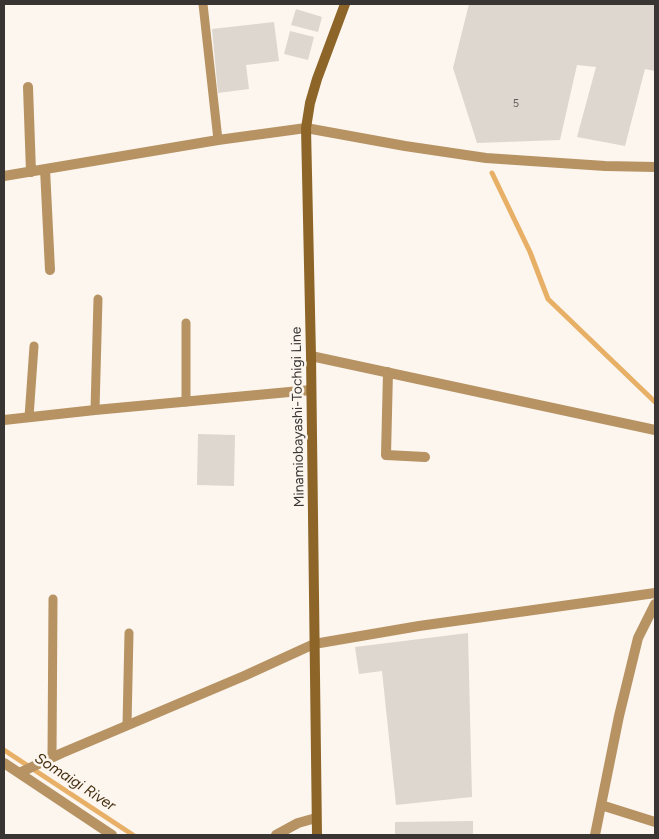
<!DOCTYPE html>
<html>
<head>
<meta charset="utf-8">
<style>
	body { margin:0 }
	#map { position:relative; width:659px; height:839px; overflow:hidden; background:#fcf6ef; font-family:Figtree,sans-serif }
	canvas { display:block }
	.frame { position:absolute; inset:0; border:5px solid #383533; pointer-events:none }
</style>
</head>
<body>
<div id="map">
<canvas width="659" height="839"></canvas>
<div class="frame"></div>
</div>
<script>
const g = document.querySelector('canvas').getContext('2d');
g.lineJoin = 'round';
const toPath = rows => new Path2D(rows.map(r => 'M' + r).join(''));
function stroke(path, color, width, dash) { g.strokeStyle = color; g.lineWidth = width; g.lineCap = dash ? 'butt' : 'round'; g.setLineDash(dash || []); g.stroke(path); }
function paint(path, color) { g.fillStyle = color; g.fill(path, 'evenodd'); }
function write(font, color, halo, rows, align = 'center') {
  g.font = font + ' Figtree,sans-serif'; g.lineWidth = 5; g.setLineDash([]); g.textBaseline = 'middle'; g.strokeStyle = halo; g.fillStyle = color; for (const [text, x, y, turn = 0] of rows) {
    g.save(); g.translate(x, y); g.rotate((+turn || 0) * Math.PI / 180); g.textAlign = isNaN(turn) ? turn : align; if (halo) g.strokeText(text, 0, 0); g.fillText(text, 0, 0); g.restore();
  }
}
const stream = toPath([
	[492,173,530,252,548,299,655,402],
	[4,750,133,835]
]);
const building = toPath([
	[469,4,655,4,655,71,645,69,625,146,577,137,596,67,577,65,560,140,477,143,453,68],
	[296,9,322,17,318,32,291,25],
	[274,22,279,61,246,65,249,89,218,93,212,29],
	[290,31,314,37,308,60,284,54],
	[198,434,235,435,234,486,197,485],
	[468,633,472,797,396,805,382,671,359,674,355,647],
	[473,821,473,835,395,835,395,822]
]);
const lane = toPath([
	[203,4,218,140],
	[186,323,186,402],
	[95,410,98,299],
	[29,417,34,346],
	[127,725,129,633],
	[52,757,53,599]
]);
const street = toPath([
	[28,87,31,172],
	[45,169,50,270],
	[4,176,218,140,306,128,405,146,486,158,605,166,655,167],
	[311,356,655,430],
	[388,372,386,455,425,457],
	[4,420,95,410,311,390],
	[4,763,112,835],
	[19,773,62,753,244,676,314,644,419,626,655,593],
	[601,805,655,822],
	[276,835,298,823,316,818],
	[595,835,619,716,638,638,655,604]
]);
const secondary = toPath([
	[317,835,311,356,306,128,310,103,317,79,345,4]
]);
const numberNames = [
	["5",516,104]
];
const streetNames = [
	["Minamiobayashi-Tochigi Line",298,417,-91]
];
const waterNames = [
	["Somaigi River",75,782,33]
];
stroke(stream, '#e7b066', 5);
paint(building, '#ddd7d0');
stroke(lane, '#b79364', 9);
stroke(street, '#b79364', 10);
stroke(secondary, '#8e6528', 10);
write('11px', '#615e5a', null, numberNames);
write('14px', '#383533', '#fcf6ef', streetNames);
write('italic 15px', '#452e0e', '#fcf6ef', waterNames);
</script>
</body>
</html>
